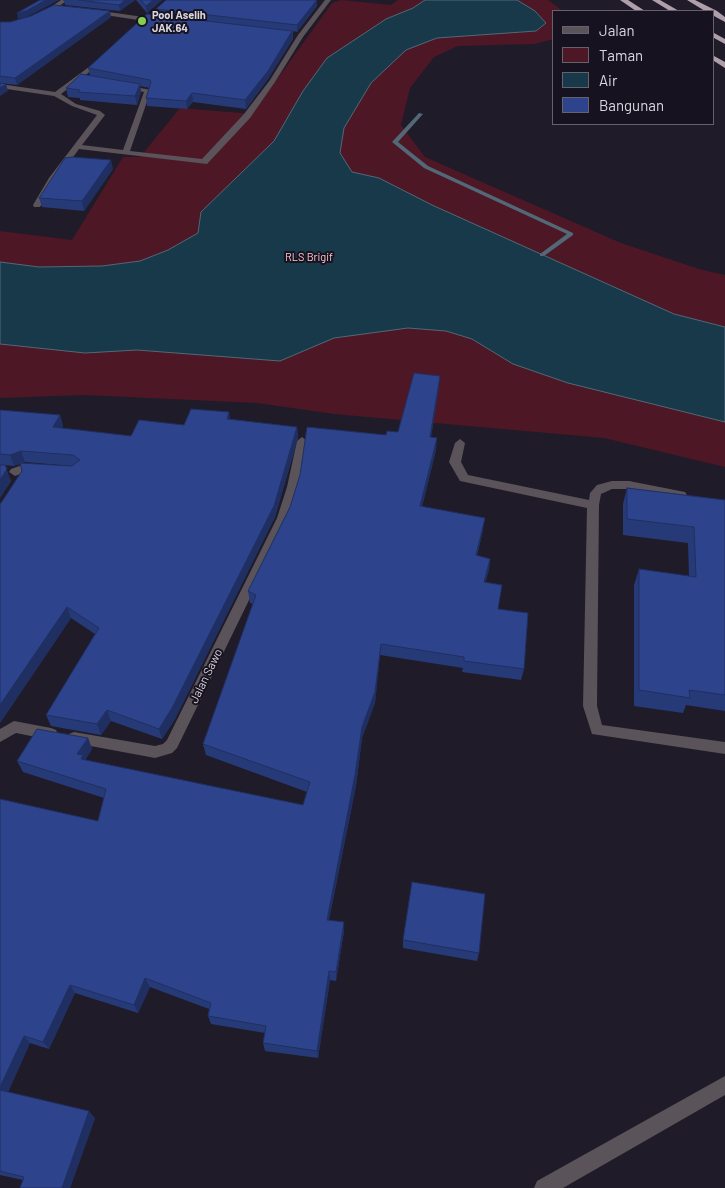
<!DOCTYPE html>
<html>
<head>
<meta charset="utf-8">
<style>
	body { margin:0 }
	#map { position:relative; width:725px; height:1188px; overflow:hidden; background:#201b29; font-family:Barlow,sans-serif }
	canvas { display:block }
	.legend { position:absolute; left:552px; top:10px; width:162px; height:115px; box-sizing:border-box; background:#17121f; border:1px solid #65616d; margin:0; padding:6px 9px; list-style:none; font-size:15px; color:#dad7e1 }
	.legend li { display:flex; align-items:center; gap:10px; height:25px }
	.legend b { width:25px; border:1px solid #65616d }
</style>
</head>
<body>
<div id="map">
<canvas width="725" height="1188"></canvas>
<ul class="legend">
<li><b style="height:6px;background:#5a5359"></b>Jalan</li>
<li><b style="height:14px;background:#4d1725"></b>Taman</li>
<li><b style="height:14px;background:#18394a"></b>Air</li>
<li><b style="height:14px;background:#2d438b"></b>Bangunan</li>
</ul>
</div>
<script>
const g = document.querySelector('canvas').getContext('2d');
g.lineJoin = 'round';
function paint(path, color) { g.fillStyle = color; g.fill(path, 'evenodd'); }
const toPath = rows => new Path2D(rows.map(r => 'M' + r).join(''));
function stroke(path, color, width, dash) { g.strokeStyle = color; g.lineWidth = width; g.lineCap = dash ? 'butt' : 'round'; g.setLineDash(dash || []); g.stroke(path); }
function write(font, color, halo, rows, align = 'center') {
  g.font = font + ' Barlow,sans-serif'; g.lineWidth = 4; g.setLineDash([]); g.textBaseline = 'middle'; g.strokeStyle = halo; g.fillStyle = color; for (const [text, x, y, turn = 0] of rows) {
    g.save(); g.translate(x, y); g.rotate((+turn || 0) * Math.PI / 180); g.textAlign = isNaN(turn) ? turn : align; if (halo) g.strokeText(text, 0, 0); g.fillText(text, 0, 0); g.restore();
  }
}
const green = toPath([
	[341,0,391,5,398,0,548,0,563,11,554,11,554,39,534,44,458,46,434,57,410,88,401,125,425,157,621,243,699,269,725,275,725,467,604,438,334,414,257,403,84,395,0,398,0,231,72,240,123,157,140,157,180,108,252,114,332,3]
]);
const water = toPath([
	[425,0,517,0,535,11,546,23,536,31,437,38,406,50,371,83,344,128,340,153,352,172,379,178,432,205,674,314,725,327,725,422,568,383,513,364,472,339,446,331,408,328,334,338,280,361,137,350,85,353,0,344,0,262,39,267,102,266,140,261,168,250,198,233,201,212,274,141,303,91,327,58,386,19,413,8,425,0]
]);
const stream = toPath([
	[419,113,423,114,398,142,428,166,573,233,573,235,544,256,540,256,540,254,567,234,424,168,392,142,419,113]
]);
const minor = toPath([
	[61,0,68,0,46,15,42,15,42,13,61,0],
	[325,0,331,0,303,37,275,82,250,118,207,164,79,149,57,179,40,207,34,207,33,205,49,178,97,115,72,106,54,96,0,88,0,84,55,92,97,61,101,61,101,63,61,94,76,104,100,111,105,115,82,145,123,150,144,92,123,88,122,87,125,85,151,90,130,151,202,159,244,114,270,80,298,35,325,0],
	[94,10,158,19,161,21,158,23,92,13,94,10],
	[302,437,307,441,299,487,289,518,177,748,172,753,155,758,69,742,67,738,69,734,74,732,155,746,163,744,167,740,277,518,287,487,297,441,302,437],
	[460,439,465,443,461,462,468,475,589,500,590,493,597,485,612,481,629,481,685,492,687,495,685,498,681,499,629,489,612,489,601,494,599,505,597,706,602,725,725,742,725,754,592,734,583,706,587,508,460,481,449,462,455,443,460,439],
	[25,464,37,465,43,469,37,473,26,472,15,476,9,472,11,469,25,464],
	[14,721,51,728,56,730,58,734,56,738,51,740,16,733,0,742,0,729,14,721],
	[725,1076,725,1095,563,1188,534,1188,537,1181,725,1076]
]);
const highway = toPath([
	[620,0,628,0,645,11,636,11,620,0],
	[652,0,660,0,679,11,670,11,652,0],
	[687,0,695,0,717,11,725,17,725,22,714,16,714,11,705,11,687,0],
	[714,33,725,39,725,44,714,38,714,33],
	[714,56,725,62,725,68,714,61,714,56]
]);
const wall = toPath([
	[62,0,135,0,120,11,65,5,64,1],
	[136,0,162,0,147,13],
	[317,6,297,32,293,31,293,39,268,79,246,109,193,102,187,109,147,106,146,98,150,88,140,86,141,92,137,105,80,100,80,98,68,97,66,88,90,75,88,68,156,15,156,9],
	[111,17,17,85,0,83,0,22,10,22],
	[113,169,84,211,42,207,39,198],
	[439,387,431,437,436,450,422,507,483,530,477,556,490,559,489,570,485,582,498,609,524,669,521,680,462,672,463,668,380,655,375,703,362,738,356,786,329,920,344,931,336,981,330,980,318,1058,265,1051,263,1043,265,1033,211,1024,208,1016,209,1009,150,987,138,1013,75,993,49,1049,30,1043,8,1092,95,1118,70,1188,20,1188,23,1180,0,1175,0,799,98,821,104,798,23,772,17,761,88,738,92,749,85,760,303,805,307,792,206,755,203,744,253,604,250,603,248,591,386,435,398,432],
	[0,410,60,415,63,426,62,428,131,436,184,425,230,419,297,427,298,438,275,517,175,719,162,739,111,721,101,735,51,726,46,715,95,634,71,618,0,723,0,503,1,503,22,471,20,464,14,466,4,465,11,481,0,498],
	[25,462,73,466,21,464],
	[627,488,725,500,725,711,686,705,683,713,634,706,634,585,639,569,689,576,688,543,623,535,623,504],
	[403,940,479,953,477,961,403,948]
]);
const shadedWall = toPath([
	[46,0,59,0,27,17,18,19,17,13],
	[125,0,135,0,120,11,119,5],
	[153,0,162,0,147,13,146,6],
	[317,0,317,6,297,32,297,25],
	[110,11,111,17,17,85,15,78],
	[292,31,293,39,268,79,246,109,245,100],
	[6,84,8,91,0,96,0,88],
	[140,84,141,92,137,105,135,96],
	[192,93,193,102,187,109,186,101],
	[111,160,113,169,84,211,82,201],
	[440,376,439,387,429,449,430,437],
	[229,412,231,423,227,419],
	[60,415,63,426,57,438,53,427],
	[297,427,298,438,275,517,175,719,162,739,159,729],
	[437,438,436,450,419,518,420,506],
	[21,451,25,462,14,466,10,455],
	[5,465,11,481,0,498,0,480],
	[485,518,483,530,474,567,476,555],
	[490,559,489,570,482,594,484,582],
	[67,607,71,618,0,723,0,705],
	[381,644,380,655,375,703,362,738,356,786,327,929,327,920,362,727],
	[107,710,111,721,101,735,97,724],
	[88,738,92,749,85,759,88,766,77,754],
	[344,922,344,931,336,981,336,972],
	[329,971,330,980,318,1058,317,1051],
	[145,978,150,987,138,1013,134,1005],
	[70,985,75,993,49,1049,43,1042],
	[24,1036,30,1043,6,1097,0,1091,0,1087],
	[89,1111,95,1118,70,1188,62,1188]
]);
const building = toPath([
	[40,0,46,0,26,11,17,13,40,0],
	[79,0,125,0,119,5,79,0],
	[141,0,153,0,146,6,141,0],
	[166,0,317,0,297,25,156,9,166,0],
	[54,5,110,11,15,78,0,76,0,22,10,22,31,16,54,5],
	[147,14,292,31,268,71,245,100,192,93,186,101,146,98,151,82,150,80,88,68,147,14],
	[81,74,140,84,135,96,78,92,80,90,66,88,81,74],
	[0,83,6,84,0,88,0,83],
	[72,157,111,160,82,201,39,198,65,158,72,157],
	[414,373,440,376,430,437,437,438,420,506,485,518,476,555,490,559,484,582,502,585,498,609,528,613,524,669,464,661,464,657,381,644,375,692,362,727,355,775,327,920,344,922,336,972,329,971,317,1051,263,1043,266,1026,208,1016,211,1003,145,978,134,1005,70,985,43,1042,24,1036,0,1087,0,799,98,821,106,789,17,761,37,729,88,738,77,754,83,755,81,759,303,805,310,782,203,744,256,595,248,591,290,507,300,475,307,427,386,435,387,431,398,432,414,373],
	[191,409,229,412,227,419,297,427,274,506,172,708,159,729,107,710,97,724,46,715,99,628,67,607,0,705,0,503,1,503,22,471,20,463,72,466,80,460,73,455,21,451,10,455,0,454,0,410,60,415,53,427,131,436,139,420,184,425,191,409],
	[0,465,5,465,7,469,0,480,0,465],
	[627,488,725,500,725,695,689,690,690,698,639,690,639,569,696,577,694,527,627,519,627,488],
	[412,882,485,894,479,953,403,940,412,882],
	[0,1090,89,1111,62,1188,20,1188,24,1177,0,1171,0,1090]
]);
const markers = [
	[142,21,5,"#84d04e"]
];
const farPoinames = [
	["Pool Aselih",152,15],
	["JAK.64",152,28]
];
const farParknames = [
	["RLS Brigif",309,257]
];
const streetNames = [
	["Jalan Sawo",206,676,-64]
];
paint(green, '#4d1725');
paint(water, '#18394a');
stroke(water, '#526877', 1);
paint(stream, '#526877');
paint(minor, '#5a5359');
paint(highway, '#b09eab');
paint(wall, '#273a78');
paint(shadedWall, '#202f61');
paint(building, '#2d438b');
stroke(building, '#202f61', 1);
for (const [x, y, r, color] of markers) { const dot = new Path2D(); dot.arc(x, y, r, 0, 2 * Math.PI); g.fillStyle = color; g.fill(dot); stroke(dot, '#17121f', 2); }
write('bold 11px', '#dad7e1', '#17121f', farPoinames, 'left');
write('11px', '#fbc7cf', '#17121f', farParknames);
write('12px', '#dad7e1', '#17121f', streetNames);
</script>
</body>
</html>
